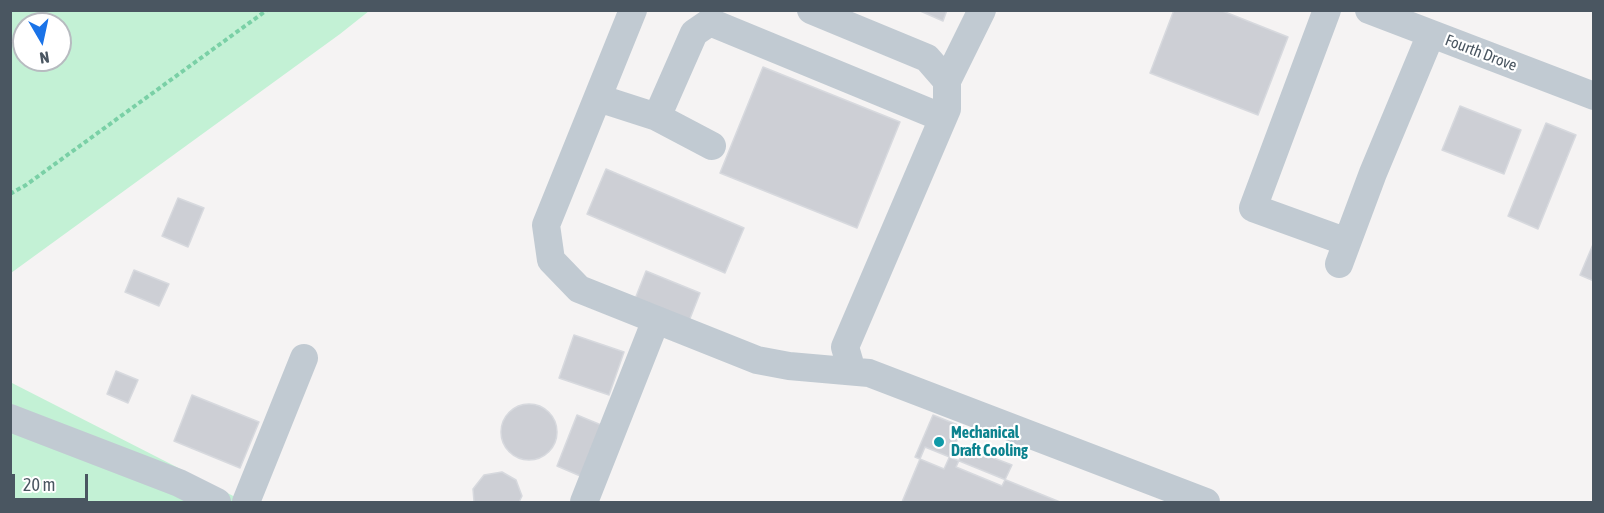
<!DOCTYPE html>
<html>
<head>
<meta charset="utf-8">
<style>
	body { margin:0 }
	#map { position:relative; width:1604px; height:513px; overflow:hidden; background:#f5f3f3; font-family:"Asap Condensed",sans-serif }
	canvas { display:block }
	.frame { position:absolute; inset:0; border:12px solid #4a5661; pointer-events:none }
	.north { position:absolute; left:12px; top:12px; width:60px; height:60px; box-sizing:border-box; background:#fff; border:2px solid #b7bbc0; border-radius:50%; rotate:171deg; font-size:16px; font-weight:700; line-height:24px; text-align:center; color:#4a5661 }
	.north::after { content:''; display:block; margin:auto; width:21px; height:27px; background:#1a73e8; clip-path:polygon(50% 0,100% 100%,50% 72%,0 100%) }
	.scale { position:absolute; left:12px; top:474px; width:76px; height:27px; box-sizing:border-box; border:3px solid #4a5661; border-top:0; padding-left:8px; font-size:18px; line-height:21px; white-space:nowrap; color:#4a5661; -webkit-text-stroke:4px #fff; paint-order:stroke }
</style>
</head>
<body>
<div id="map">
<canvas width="1604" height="513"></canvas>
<div class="frame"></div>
<div class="north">N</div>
<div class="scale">20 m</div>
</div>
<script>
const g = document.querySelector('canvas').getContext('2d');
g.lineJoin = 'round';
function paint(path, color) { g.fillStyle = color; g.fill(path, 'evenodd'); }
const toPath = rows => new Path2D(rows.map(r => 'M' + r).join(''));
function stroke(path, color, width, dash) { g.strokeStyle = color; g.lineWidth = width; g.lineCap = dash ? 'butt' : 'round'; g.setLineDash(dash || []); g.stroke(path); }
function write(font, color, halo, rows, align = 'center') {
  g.font = font + ' "Asap Condensed",sans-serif'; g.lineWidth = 4.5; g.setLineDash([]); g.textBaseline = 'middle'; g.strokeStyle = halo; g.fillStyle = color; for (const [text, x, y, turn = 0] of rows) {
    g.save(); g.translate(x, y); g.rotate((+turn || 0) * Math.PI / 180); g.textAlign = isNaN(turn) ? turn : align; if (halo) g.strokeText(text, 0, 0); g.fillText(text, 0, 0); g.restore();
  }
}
const green = toPath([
	[11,10,369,10,369,11,340,34,11,273],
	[24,24,60,24,60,60,24,60],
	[10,382,157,457,245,502,11,502]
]);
const building = toPath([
	[918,10,947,10,943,21,918,10],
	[1174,10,1220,10,1288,37,1258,115,1150,73,1174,10],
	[763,67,900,122,857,228,720,173,763,67],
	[1460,106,1521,130,1504,174,1442,150,1460,106],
	[1546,123,1576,135,1538,229,1508,216,1546,123],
	[606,169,744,228,725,273,587,214,606,169],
	[178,198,204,208,188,247,162,236,178,198],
	[1594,242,1594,281,1580,275,1594,242],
	[134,270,169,284,159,306,125,292,134,270],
	[646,271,700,293,689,321,635,299,646,271],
	[574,335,624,352,609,395,559,378,574,335],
	[116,371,138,380,128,403,107,394,116,371],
	[192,395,259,422,240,468,174,441,192,395],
	'501 432a28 28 0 1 1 56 0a28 28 0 1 1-56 0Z',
	[577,415,606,427,585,478,557,466,577,415],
	[933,415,963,427,944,469,915,457,933,415],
	[925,447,1060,502,902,502,925,447],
	[965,447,1012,465,1002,486,956,467,965,447],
	[502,472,516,480,522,496,519,502,474,502,473,489,484,475,502,472]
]);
const path = toPath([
	[10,194,26,185,267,10]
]);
const minor = toPath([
	[633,10,546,225,551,260,579,289,757,360,789,366,869,373,1206,502],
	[811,10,927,58,947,81,947,109,845,347,852,371],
	[1327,10,1253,208,1347,242],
	[1369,10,1594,96],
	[947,81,982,10],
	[598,98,657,117,712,146],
	[657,117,694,33,710,22,943,118],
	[1339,264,1373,173,1431,34],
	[10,418,179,483,217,502],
	[246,502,304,358],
	[584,502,656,320]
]);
const markers = [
	[939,442,6,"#0f9aa8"]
];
const streetNames = [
	["Fourth Drove",1481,53,21]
];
const cultureNames = [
	["Mechanical",951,433],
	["Draft Cooling",951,451]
];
paint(green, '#c3f1d5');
paint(building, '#cdcfd5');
stroke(building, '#d7d9de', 1.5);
stroke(path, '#7ad0a6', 4, [4.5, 3]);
stroke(minor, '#c1cad2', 28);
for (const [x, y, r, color] of markers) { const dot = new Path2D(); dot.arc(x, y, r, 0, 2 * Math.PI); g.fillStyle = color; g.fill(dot); stroke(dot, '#fff', 2); }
write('16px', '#4a5661', '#fff', streetNames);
write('bold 16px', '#0d838f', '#fff', cultureNames, 'left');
</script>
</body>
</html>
